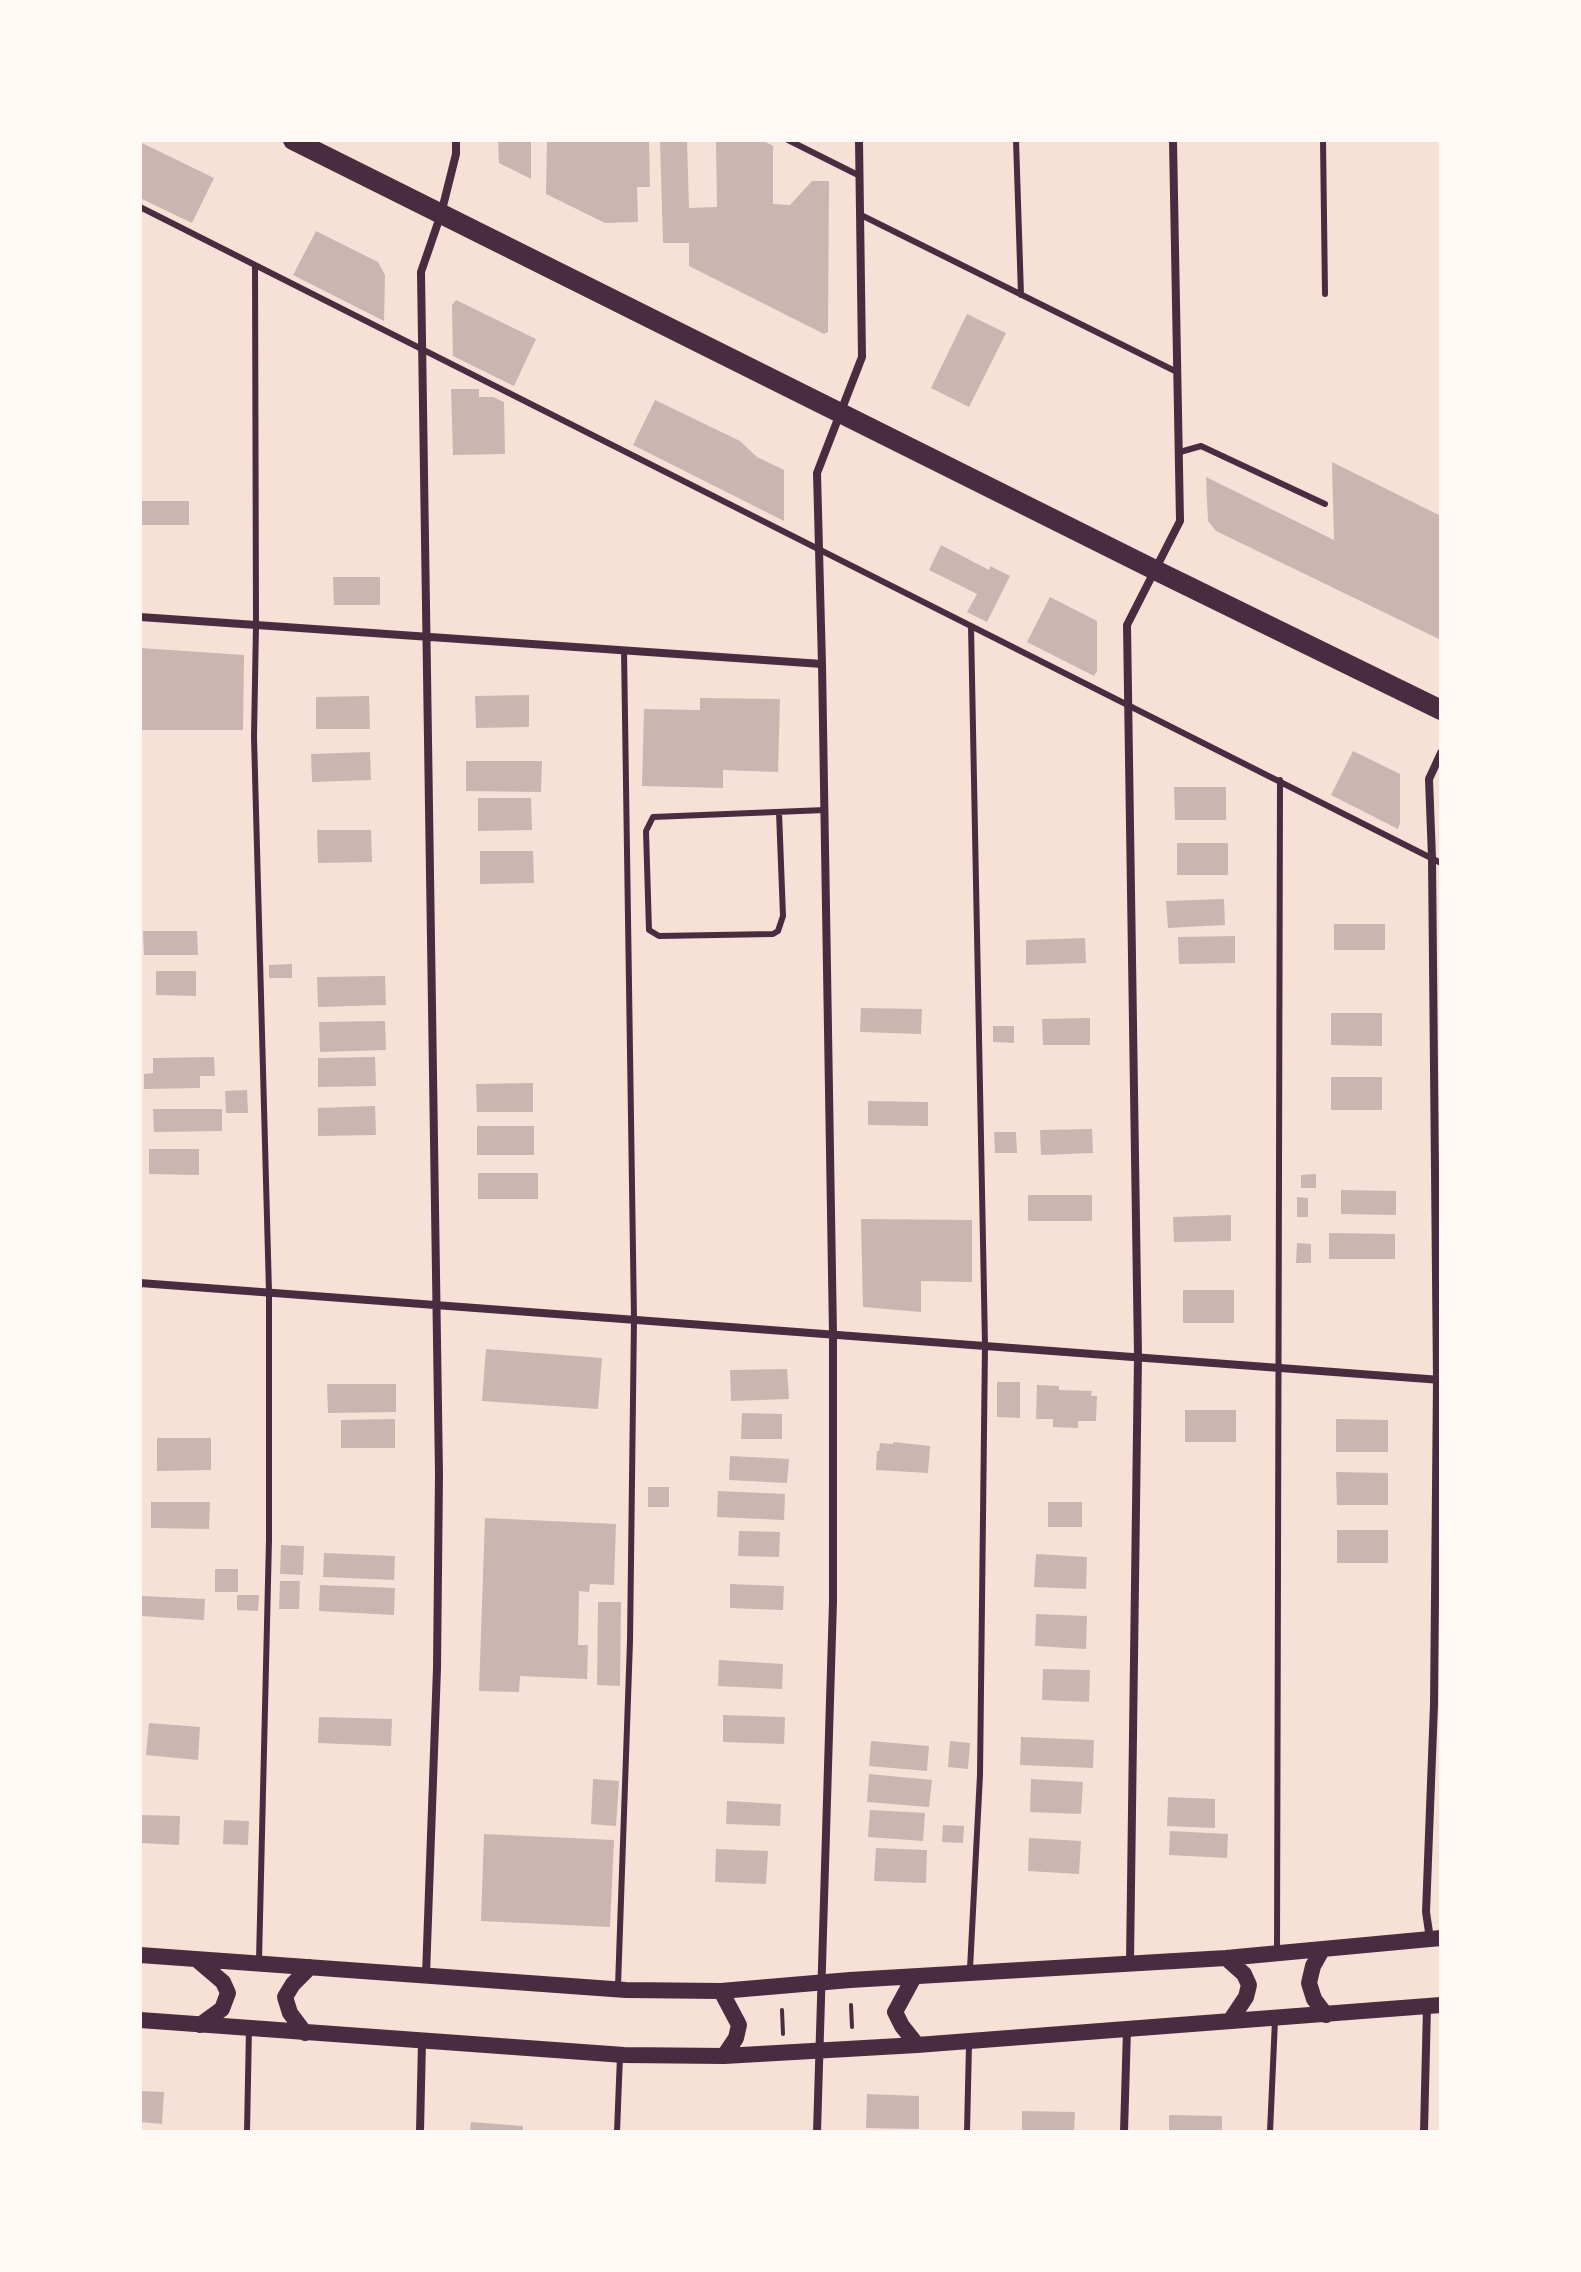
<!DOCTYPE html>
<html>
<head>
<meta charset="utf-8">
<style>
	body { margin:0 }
	#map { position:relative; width:1581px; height:2272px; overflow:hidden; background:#f7e1d7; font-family:Arial,sans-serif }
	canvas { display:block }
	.frame { position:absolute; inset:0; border:142px solid #fffaf5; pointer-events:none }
</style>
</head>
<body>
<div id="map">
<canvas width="1581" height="2272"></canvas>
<div class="frame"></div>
</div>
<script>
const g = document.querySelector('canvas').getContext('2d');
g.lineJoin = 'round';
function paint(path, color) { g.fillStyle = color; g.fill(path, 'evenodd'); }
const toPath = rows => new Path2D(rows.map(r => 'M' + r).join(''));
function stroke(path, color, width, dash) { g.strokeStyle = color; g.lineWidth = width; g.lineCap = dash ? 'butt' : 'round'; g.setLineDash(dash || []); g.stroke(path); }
const building = toPath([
	[498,140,531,140,531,179,499,163],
	[547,140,649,140,650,187,637,187,638,222,605,223,546,194],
	[660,140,687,140,689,208,717,207,716,140,762,140,773,146,773,204,790,205,812,181,829,181,828,332,824,334,689,266,689,243,663,243],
	[140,142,214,178,192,223,140,198],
	[316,231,378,262,385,275,384,321,293,275],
	[456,300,536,339,514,386,453,356,452,305],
	[967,314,1006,333,969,407,931,388],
	[451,389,479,389,479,397,493,397,504,402,505,454,453,455],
	[655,400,740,441,757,457,784,470,784,521,633,445],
	[1332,462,1441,516,1441,640,1216,531,1208,521,1206,477,1334,540],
	[140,501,189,501,189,525,140,525],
	[941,545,989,570,990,566,1010,576,987,622,967,612,977,594,929,570],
	[333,577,380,577,380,605,334,605],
	[1050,597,1097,621,1097,671,1094,676,1027,642],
	[140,648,244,655,243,730,140,730],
	[529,695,529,727,476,728,475,696],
	[369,696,370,729,316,729,316,697],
	[700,698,780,699,778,772,723,770,723,788,642,786,644,709,700,710],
	[1353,751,1400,774,1400,823,1398,829,1331,795],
	[370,752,371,780,312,782,311,754],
	[466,761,542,761,541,792,466,791],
	[1174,787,1226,787,1226,820,1175,820],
	[478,798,531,798,532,830,478,831],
	[317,830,371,830,372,862,318,863],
	[1177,843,1228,843,1228,875,1177,875],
	[480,851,533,851,534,883,480,884],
	[1224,899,1225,925,1168,928,1166,901],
	[1334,924,1385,924,1385,950,1334,950],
	[143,931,197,931,198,955,144,955],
	[1235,936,1235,963,1179,964,1178,937],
	[1085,938,1086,963,1026,965,1026,940],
	[292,964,292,978,269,978,269,965],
	[156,971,196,971,196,996,156,995],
	[385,976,386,1005,318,1007,317,977],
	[861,1008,922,1009,921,1034,860,1032],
	[1331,1013,1382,1013,1382,1046,1331,1045],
	[1090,1018,1090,1045,1043,1045,1042,1019],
	[385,1021,386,1050,320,1052,319,1022],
	[993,1026,1014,1026,1014,1043,993,1042],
	[214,1057,215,1076,200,1076,200,1088,144,1089,144,1074,153,1073,153,1058],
	[375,1057,376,1086,318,1087,318,1058],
	[1331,1077,1382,1077,1382,1110,1331,1110],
	[533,1083,533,1112,477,1112,476,1084],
	[247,1090,248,1113,226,1113,225,1091],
	[868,1101,928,1102,928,1126,868,1125],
	[375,1106,376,1135,318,1136,318,1108],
	[153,1109,222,1109,222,1131,154,1132],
	[477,1126,534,1126,534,1155,477,1155],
	[1092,1129,1093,1153,1041,1155,1040,1130],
	[994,1132,1016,1132,1017,1153,995,1153],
	[149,1149,199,1149,199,1175,149,1174],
	[478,1173,538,1173,538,1199,478,1199],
	[1316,1174,1316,1188,1301,1188,1301,1175],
	[1341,1190,1396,1191,1396,1215,1341,1214],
	[1028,1195,1092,1195,1092,1221,1028,1221],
	[1297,1197,1308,1198,1308,1217,1297,1217],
	[1231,1215,1231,1241,1174,1242,1173,1217],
	[861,1219,972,1220,972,1282,921,1281,921,1312,863,1307],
	[1329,1233,1395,1234,1395,1259,1329,1259],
	[1297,1243,1311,1244,1311,1263,1296,1263],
	[1183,1290,1234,1290,1234,1323,1183,1323],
	[486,1349,602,1358,598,1409,482,1401],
	[787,1369,789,1399,731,1401,730,1370],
	[997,1382,1020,1382,1020,1418,997,1417],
	[327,1384,396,1384,396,1412,328,1413],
	[1037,1385,1059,1386,1059,1390,1092,1391,1091,1396,1097,1396,1096,1421,1078,1421,1078,1428,1053,1427,1053,1419,1036,1419],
	[1185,1410,1236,1410,1236,1442,1185,1442],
	[742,1413,782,1414,782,1439,741,1439],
	[395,1419,395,1448,341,1448,341,1420],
	[1336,1419,1388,1420,1388,1452,1336,1452],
	[157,1438,211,1438,211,1470,157,1471],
	[893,1442,930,1446,928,1473,876,1470,877,1451,879,1451,880,1443,893,1444],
	[730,1456,789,1459,787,1483,729,1480],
	[1336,1472,1388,1473,1388,1505,1337,1505],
	[648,1487,669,1487,669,1507,648,1507],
	[718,1491,785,1494,784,1520,717,1517],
	[151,1502,210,1502,209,1529,151,1528],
	[1048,1502,1082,1502,1082,1527,1048,1527],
	[485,1518,616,1524,614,1585,590,1584,589,1592,579,1591,578,1645,588,1645,587,1679,520,1676,519,1692,479,1691],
	[1337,1530,1388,1530,1388,1563,1337,1563],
	[739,1531,780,1532,779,1557,738,1556],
	[281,1545,304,1546,303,1575,280,1574],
	[324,1553,395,1556,394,1580,323,1577],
	[1036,1554,1087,1557,1086,1589,1034,1587],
	[215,1569,238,1569,238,1592,215,1592],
	[280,1581,300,1581,299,1609,279,1609],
	[730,1584,784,1586,783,1610,730,1608],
	[320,1585,395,1588,394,1615,319,1611],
	[237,1595,259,1595,258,1611,237,1610],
	[142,1596,205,1599,204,1620,141,1616],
	[598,1602,621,1602,620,1686,597,1685],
	[1036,1614,1087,1616,1086,1649,1035,1646],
	[719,1660,783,1664,782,1689,718,1686],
	[1043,1669,1090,1670,1089,1702,1042,1700],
	[723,1715,785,1717,784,1744,723,1742],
	[319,1717,392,1719,391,1746,318,1743],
	[149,1723,200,1727,198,1760,146,1755],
	[1021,1737,1094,1740,1093,1768,1020,1765],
	[871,1741,929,1746,927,1771,869,1766],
	[950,1741,970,1743,968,1769,948,1767],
	[869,1774,932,1780,929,1807,867,1802],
	[593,1779,619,1781,616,1826,591,1824],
	[1031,1779,1083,1782,1081,1814,1030,1812],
	[1168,1797,1215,1799,1215,1828,1167,1826],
	[727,1801,781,1804,780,1826,726,1824],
	[870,1810,925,1813,923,1841,868,1837],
	[140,1815,180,1816,179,1845,140,1843],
	[224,1820,249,1821,248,1845,223,1844],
	[943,1825,964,1826,963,1843,942,1842],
	[1170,1831,1228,1834,1227,1858,1169,1855],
	[484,1834,614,1840,610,1927,481,1921],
	[1029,1838,1081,1841,1079,1874,1028,1871],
	[876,1848,927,1850,926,1883,874,1881],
	[716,1849,768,1851,766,1884,715,1882],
	[140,2091,164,2092,162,2124,140,2122],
	[867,2094,919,2096,919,2129,866,2128],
	[1022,2111,1075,2112,1074,2132,1022,2132],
	[1169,2115,1222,2116,1222,2132,1169,2132],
	[471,2122,523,2126,523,2132,470,2132]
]);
const path = toPath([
	[851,2005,852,2027],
	[782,2010,783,2034]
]);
const service = toPath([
	[788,140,860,176],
	[1016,140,1021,295],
	[1323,140,1325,294],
	[140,207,1441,863],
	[861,215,1177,372],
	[255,265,256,625,254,737,269,1292,269,1540,259,1960],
	[1180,452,1201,446,1325,504],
	[779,812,783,916,778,931,773,934,659,936,649,930,646,831,653,817,825,810],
	[1277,1950,1280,780],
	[970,1969,980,1775,985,1345,971,626],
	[618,1986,630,1641,634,1319,624,650],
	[247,2132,249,2028],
	[617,2132,620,2056],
	[967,2132,969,2044],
	[1270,2132,1275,2020]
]);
const minor = toPath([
	[140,617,822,664],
	[140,1283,1441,1380],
	[1430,1939,1426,1912,1434,1705,1437,1380,1432,858,1429,779,1441,753],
	[1130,1962,1138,1356,1127,625,1180,521,1173,140],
	[426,1975,437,1668,439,1474,421,272,441,214,456,154,456,140],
	[420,2132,422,2041],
	[817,2132,833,1601,833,1334,822,664,817,473,862,357,859,140],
	[1124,2132,1127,2029],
	[1424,2132,1427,2006]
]);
const secondary = toPath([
	[1322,1950,1313,1966,1309,1983,1314,1999,1326,2015],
	[140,1955,626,1990,721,1991,850,1980,1226,1958,1441,1938],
	[1226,1958,1244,1974,1249,1985,1246,1997,1230,2021],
	[196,1959,223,1982,228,1993,222,2009,200,2025],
	[914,1977,895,2012,902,2026,917,2045],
	[721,1991,739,2025,736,2038,724,2056],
	[140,2020,624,2055,724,2056,917,2045,1441,2005],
	[305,2033,290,2013,285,1997,293,1984,310,1967]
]);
const primary = toPath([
	[293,140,1155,570,1441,710]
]);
paint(building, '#ccb4b1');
stroke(path, '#4a2c40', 4);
stroke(service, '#4a2c40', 6);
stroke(minor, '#4a2c40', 8);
stroke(secondary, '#4a2c40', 16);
stroke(primary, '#4a2c40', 20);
</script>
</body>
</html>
